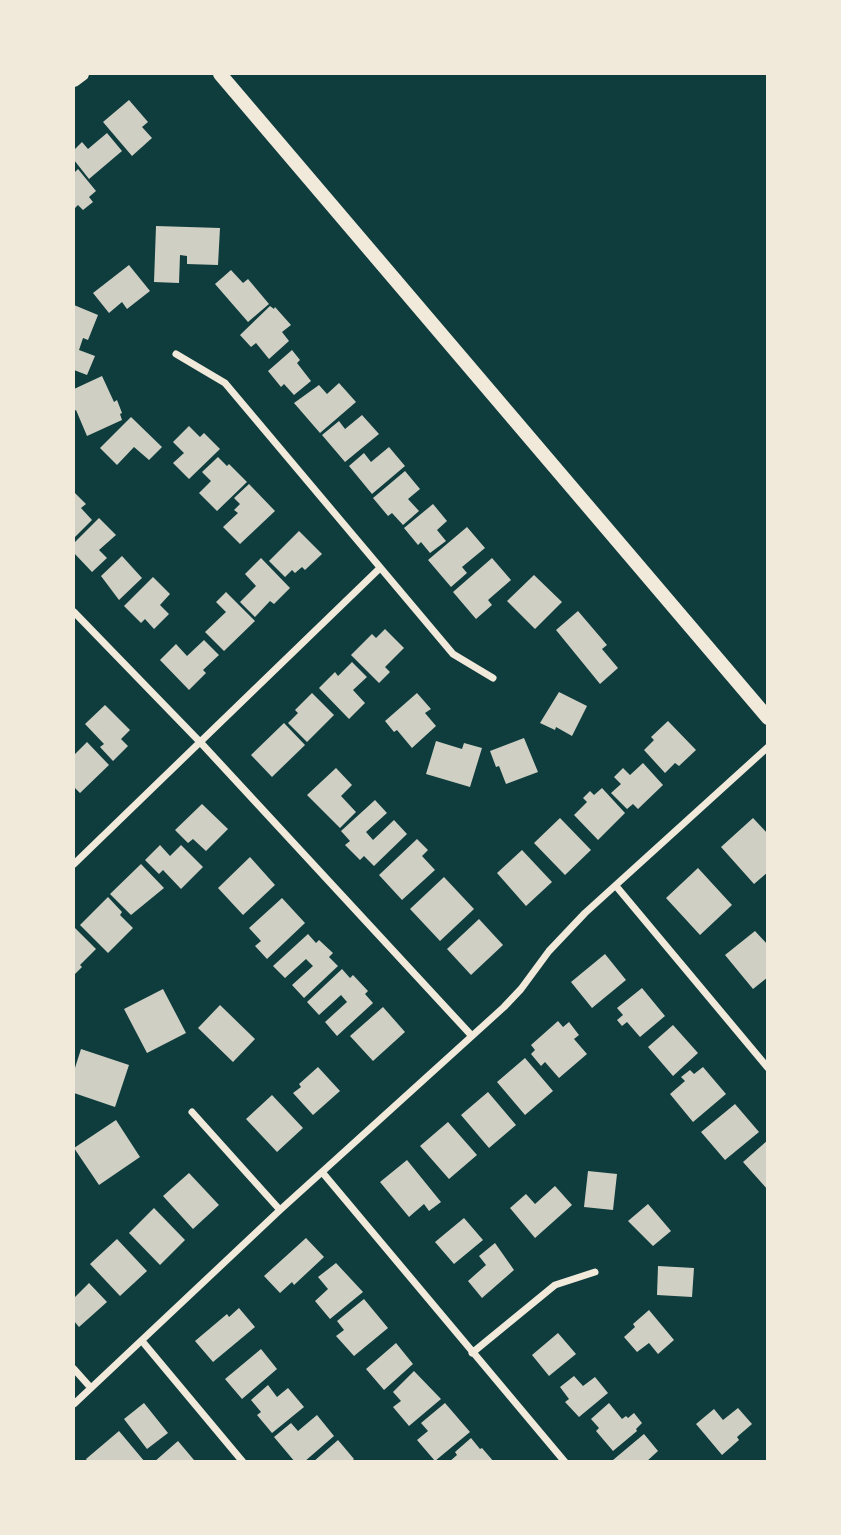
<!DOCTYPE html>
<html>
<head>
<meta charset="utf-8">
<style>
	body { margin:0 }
	#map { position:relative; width:841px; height:1535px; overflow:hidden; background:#0f3d3e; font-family:"Nunito Sans",sans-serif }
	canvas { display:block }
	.frame { position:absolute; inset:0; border:75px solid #f1e9da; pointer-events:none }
</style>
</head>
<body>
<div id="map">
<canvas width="841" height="1535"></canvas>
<div class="frame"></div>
</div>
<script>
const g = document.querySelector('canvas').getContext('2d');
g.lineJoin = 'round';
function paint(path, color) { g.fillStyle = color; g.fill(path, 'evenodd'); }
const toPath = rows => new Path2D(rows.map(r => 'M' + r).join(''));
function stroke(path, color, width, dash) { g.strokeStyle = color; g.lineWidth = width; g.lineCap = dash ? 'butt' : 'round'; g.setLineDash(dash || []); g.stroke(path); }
const building = toPath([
	[129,100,148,122,142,127,152,138,132,156,103,122],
	[107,133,122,151,89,179,74,160,74,150,82,142,88,149],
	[78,169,96,191,89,197,93,202,83,210,78,205,74,209,74,173],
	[156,226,220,228,218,265,187,264,187,256,180,255,179,283,154,282],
	[129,265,150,291,127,309,122,302,109,313,93,293],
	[231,270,243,283,248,279,269,304,248,322,215,284],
	[74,305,98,315,88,340,83,338,79,350,95,356,87,375,74,370],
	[270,306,274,309,275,307,291,325,282,332,289,341,269,359,256,343,251,347,240,335],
	[292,350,300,360,297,363,311,381,294,395,284,384,281,387,268,371],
	[102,376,114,402,117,400,122,413,120,414,122,420,87,436,76,410,74,411,74,389],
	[339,383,356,402,320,433,294,403,319,385,327,394],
	[362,415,379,434,345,462,322,435,339,421,345,429],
	[131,417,162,447,149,460,134,447,117,465,100,448],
	[189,426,200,437,204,433,220,449,189,479,173,463,184,453,173,442],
	[389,447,405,466,372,494,349,466,364,453,371,462],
	[218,457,227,466,229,464,247,482,217,511,199,493,211,481,202,472],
	[405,471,420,489,408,499,419,511,403,525,392,513,388,516,373,498],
	[249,484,275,511,240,544,223,527,238,513,234,510,240,504,234,498],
	[74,492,86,504,81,508,92,520,74,538],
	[433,504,447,521,437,530,446,541,430,553,421,542,418,545,404,528],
	[99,518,116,535,99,550,107,558,92,572,74,553,74,543],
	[467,527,485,548,462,567,467,573,451,587,428,560],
	[299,531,322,554,305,570,302,567,295,573,292,570,285,577,269,561],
	[122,556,142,578,119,600,101,576],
	[261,558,290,588,274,604,270,601,255,617,240,602,256,586,245,574],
	[492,558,511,580,488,600,492,605,476,619,453,592],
	[534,575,562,602,535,629,507,601],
	[153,577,170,594,160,605,169,614,154,629,145,619,141,623,124,606],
	[226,592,255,621,224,651,205,632,226,612,216,602],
	[578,611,607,645,602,649,618,668,600,684,556,630],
	[385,629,404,648,385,667,390,672,379,683,351,655,372,634,376,638],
	[204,640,219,655,203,670,206,673,189,690,160,660,176,644,187,656],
	[352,662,367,677,353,690,365,703,349,719,319,688,335,672,338,676],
	[559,692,587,706,572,736,556,727,555,730,540,723],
	[312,693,334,715,307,742,288,723,298,713,295,710],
	[417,693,431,709,425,713,436,726,412,748,397,730,394,732,385,721],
	[105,705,130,730,121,739,128,746,113,761,100,747,104,744,85,724],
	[668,721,696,750,679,766,675,763,665,773,644,750,654,740,651,737],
	[284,723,305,745,272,777,251,755],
	[524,738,538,772,506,784,499,766,496,767,490,751],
	[436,741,462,749,464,743,482,748,470,787,426,774],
	[87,742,109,765,80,793,74,787,74,758,75,757,74,755],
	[643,763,663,785,638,809,633,804,627,809,611,793,621,784,614,777,623,768,630,775],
	[336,768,352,785,341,796,356,812,340,828,307,795],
	[602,788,625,813,598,840,574,815,587,802,583,798,590,791,594,795],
	[375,800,387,813,366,832,373,840,394,820,407,834,374,866,364,856,360,860,345,845,350,841,341,831],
	[202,804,228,829,206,851,193,839,188,843,175,830],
	[560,818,591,850,565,875,534,843],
	[753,818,768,834,768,872,754,884,721,847],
	[417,839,428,850,422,856,435,870,402,900,379,875],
	[160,845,170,856,181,845,203,867,181,889,163,870,159,874,145,860],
	[522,850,552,882,526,906,497,873],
	[250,857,275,885,243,915,218,888],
	[141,864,164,888,131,915,110,894],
	[698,868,732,905,700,935,666,898],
	[444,877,474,909,440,941,410,909],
	[108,897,122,912,120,915,133,928,108,953,80,925],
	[282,898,305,923,267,959,255,946,261,941,249,928],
	[479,919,503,945,471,975,447,949],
	[75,928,96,949,80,965,82,967,74,975],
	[755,931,768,945,768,977,753,989,725,955],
	[308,934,316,943,319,940,333,953,329,957,338,966,304,998,292,985,313,966,306,959,285,978,273,966],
	[605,954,626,980,592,1008,571,982],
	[342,969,350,978,353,975,368,991,365,994,373,1003,337,1036,325,1022,347,1002,341,995,319,1015,307,1002],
	[642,988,665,1016,640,1037,627,1022,622,1026,617,1020,623,1015,617,1008],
	[163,989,186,1033,147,1053,124,1009],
	[220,1005,255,1039,233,1062,198,1028],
	[383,1007,405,1032,373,1061,350,1036],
	[558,1021,563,1027,569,1022,579,1035,574,1039,587,1054,559,1078,545,1062,541,1066,531,1054,535,1050,531,1045],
	[673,1025,698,1053,673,1076,648,1047],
	[81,1049,129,1065,115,1107,74,1093,74,1071],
	[525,1058,553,1091,525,1115,497,1082],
	[318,1067,340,1091,313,1115,293,1093,301,1087,299,1084],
	[703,1067,726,1094,693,1122,670,1094,685,1081,681,1077,690,1070,694,1074],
	[488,1092,516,1125,489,1148,461,1115],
	[272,1095,303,1128,277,1152,246,1119],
	[735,1104,759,1132,725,1160,701,1132],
	[116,1120,140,1157,99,1185,74,1148],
	[448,1122,477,1155,449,1179,420,1146],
	[768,1140,768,1190,743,1162],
	[407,1160,441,1202,429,1211,424,1204,409,1217,380,1182],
	[588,1171,617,1174,613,1210,584,1207],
	[189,1173,219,1205,193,1229,163,1196],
	[555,1186,572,1205,535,1238,510,1208,526,1194,535,1204],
	[648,1204,671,1231,653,1246,628,1221],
	[154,1208,185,1240,160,1265,129,1233],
	[464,1218,483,1240,454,1264,435,1242],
	[306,1238,324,1257,294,1285,292,1282,280,1293,264,1276],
	[117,1239,147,1271,120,1296,90,1264],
	[495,1243,514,1270,482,1298,468,1281,486,1265,479,1256],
	[336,1263,363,1292,330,1319,315,1301,328,1289,318,1277],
	[658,1266,694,1268,692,1297,657,1295],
	[89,1283,107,1302,79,1327,74,1321,74,1298],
	[364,1299,388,1328,354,1356,336,1336,344,1330,337,1321],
	[239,1308,255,1327,213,1362,195,1341,227,1314,229,1317],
	[649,1310,674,1340,658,1354,649,1343,637,1352,624,1337,635,1327,633,1324],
	[558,1333,576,1354,549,1376,532,1355],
	[396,1343,413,1364,384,1390,366,1369],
	[261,1349,277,1369,242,1399,225,1379],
	[414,1371,441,1399,409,1426,393,1407,401,1401,393,1392],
	[574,1376,583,1386,595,1377,608,1393,579,1417,565,1402,569,1399,560,1387],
	[268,1385,277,1397,288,1388,304,1407,272,1433,257,1415,261,1412,251,1400],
	[144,1403,168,1433,147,1449,124,1419],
	[445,1403,470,1432,435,1461,417,1440,428,1431,421,1423],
	[609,1403,622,1419,626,1416,628,1418,634,1413,642,1423,636,1429,637,1431,613,1451,596,1431,599,1428,591,1419],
	[738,1408,752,1424,737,1437,739,1440,722,1455,696,1424,714,1409,723,1420],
	[317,1415,334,1436,304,1462,295,1462,274,1437,291,1423,298,1431],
	[119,1431,145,1462,88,1462,86,1459],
	[644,1434,658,1451,646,1462,614,1462,613,1460],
	[471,1438,480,1449,482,1448,494,1462,449,1462,457,1455,455,1452],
	[338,1440,354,1459,351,1462,313,1462],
	[178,1441,194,1460,192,1462,154,1462]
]);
const minor = toPath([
	[176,354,225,383,453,654,493,678],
	[74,612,201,743,472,1036],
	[74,864,380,568],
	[616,886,768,1068],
	[192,1112,280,1210],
	[322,1172,565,1462],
	[142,1341,243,1462],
	[472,1353,555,1285,595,1272],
	[74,1369,91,1388],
	[74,1404,280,1210,504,1007,521,989,549,951,585,913,768,747]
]);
const secondary = toPath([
	[220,74,768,718],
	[74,80,82,74]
]);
paint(building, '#cfcfc3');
stroke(minor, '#f1e9da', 7);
stroke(secondary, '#f1e9da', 14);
</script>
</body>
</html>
